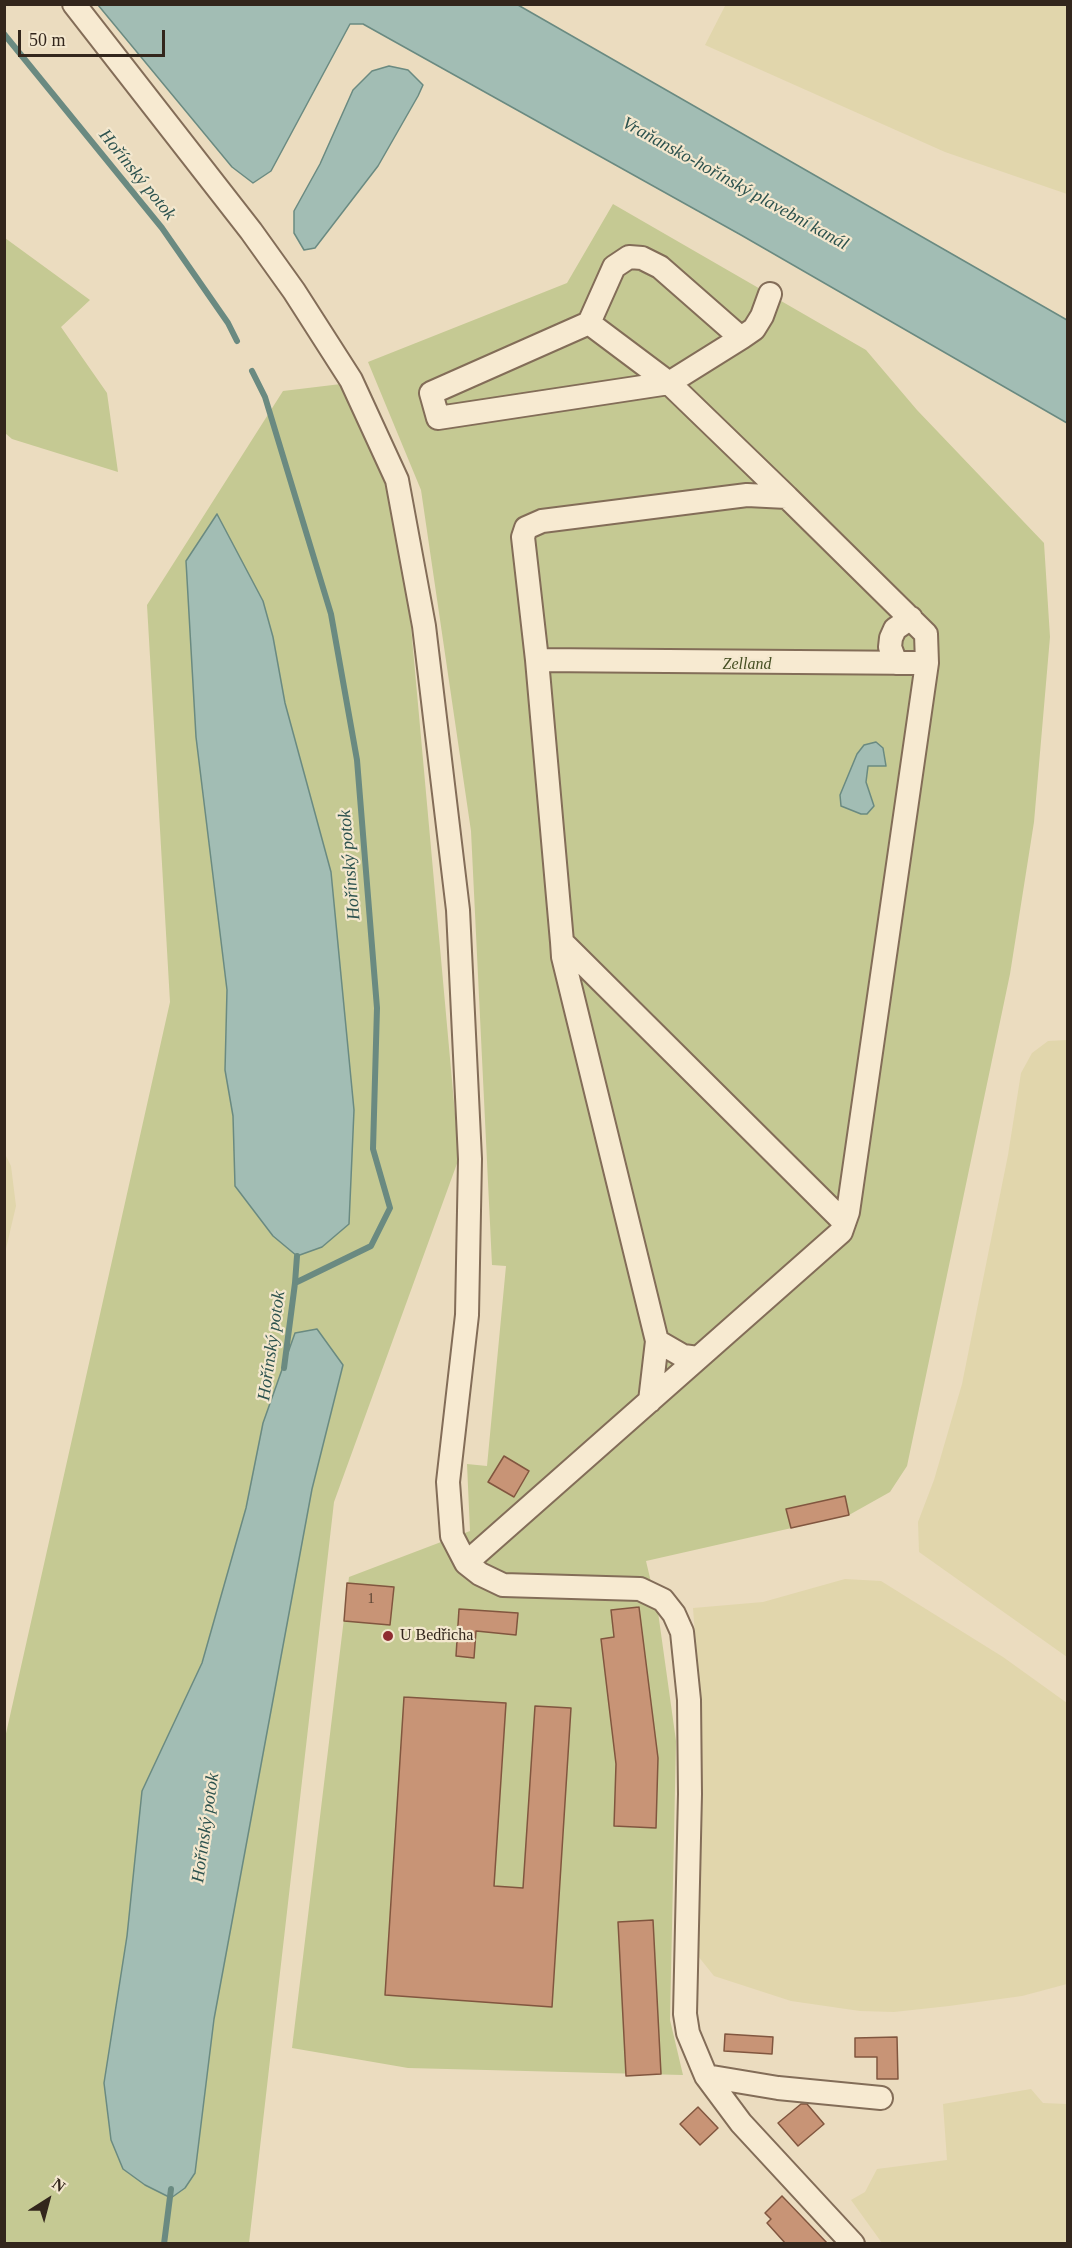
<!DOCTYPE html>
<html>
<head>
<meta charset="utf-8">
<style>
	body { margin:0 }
	#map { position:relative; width:1072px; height:2248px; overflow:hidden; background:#ebdcbf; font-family:"Times New Roman",serif }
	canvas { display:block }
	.frame { position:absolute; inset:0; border:6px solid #33261c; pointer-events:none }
	.north { position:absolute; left:18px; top:2170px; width:60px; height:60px; -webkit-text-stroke:4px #f3e7ce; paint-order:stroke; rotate:36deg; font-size:16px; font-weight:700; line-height:24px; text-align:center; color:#33261c }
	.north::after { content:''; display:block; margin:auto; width:21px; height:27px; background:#33261c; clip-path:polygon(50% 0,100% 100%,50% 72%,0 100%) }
	.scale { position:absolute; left:18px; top:30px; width:147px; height:27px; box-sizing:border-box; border:3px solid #33261c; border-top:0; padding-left:8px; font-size:18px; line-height:21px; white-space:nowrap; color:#33261c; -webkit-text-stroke:4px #f3e7ce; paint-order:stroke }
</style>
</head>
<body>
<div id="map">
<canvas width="1072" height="2248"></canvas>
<div class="frame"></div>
<div class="north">N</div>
<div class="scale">50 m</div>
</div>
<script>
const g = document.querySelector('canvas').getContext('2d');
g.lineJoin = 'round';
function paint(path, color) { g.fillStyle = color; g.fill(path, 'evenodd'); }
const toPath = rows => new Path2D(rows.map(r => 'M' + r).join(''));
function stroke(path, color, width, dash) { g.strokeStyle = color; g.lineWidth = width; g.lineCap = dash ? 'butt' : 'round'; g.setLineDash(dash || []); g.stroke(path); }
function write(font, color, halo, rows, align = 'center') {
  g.font = font + ' "Times New Roman",serif'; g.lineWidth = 4.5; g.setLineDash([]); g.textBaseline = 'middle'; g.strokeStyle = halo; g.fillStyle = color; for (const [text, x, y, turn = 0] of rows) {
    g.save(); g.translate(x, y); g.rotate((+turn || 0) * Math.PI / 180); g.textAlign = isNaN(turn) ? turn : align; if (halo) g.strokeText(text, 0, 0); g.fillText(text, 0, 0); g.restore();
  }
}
const farmland = toPath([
	[726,4,1067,5,1067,194,945,152,705,45],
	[1067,1040,1068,1040,1067,1657,919,1552,918,1522,934,1480,962,1384,1008,1155,1021,1073,1032,1053,1048,1041],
	[5,1154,11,1166,16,1206,5,1253],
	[845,1579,881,1581,1003,1657,1067,1703,1067,1984,1022,1996,949,2006,894,2012,860,2011,791,2001,714,1976,698,1956,702,1731,693,1608,763,1602],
	[1031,2089,1043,2103,1067,2104,1067,2243,882,2243,851,2200,865,2192,877,2169,947,2160,943,2104]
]);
const green = toPath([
	[613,204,866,350,917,410,1044,543,1050,637,1034,822,1010,974,907,1466,890,1492,849,1515,646,1561,658,1612,676,1741,670,2020,683,2075,408,2068,292,2048,349,1577,470,1531,467,1464,487,1466,506,1266,492,1265,471,831,421,490,368,362,567,283],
	[5,238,90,300,61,327,107,393,118,472,12,439,5,433],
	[341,384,400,505,459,1158,334,1502,249,2243,5,2244,5,1738,170,1002,147,605,283,391],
	[217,514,263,601,273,637,285,703,331,872,354,1110,349,1224,322,1247,235,1186,233,1116,225,1070,227,991,196,737,186,561],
	[343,1366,312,1489,214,2019,195,2173,127,1936,142,1791,202,1663,246,1508,263,1423]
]);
const water = toPath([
	[98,5,518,5,1067,320,1067,423,741,235,363,24,350,24,271,171,253,183,232,167,98,5],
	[389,66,408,70,423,85,418,96,378,166,315,248,304,250,294,233,294,211,320,164,353,90,372,71,389,66],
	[217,514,263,601,273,637,285,703,331,872,354,1110,349,1224,322,1247,297,1256,273,1236,235,1186,233,1116,225,1070,227,990,196,737,186,561,217,514],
	[876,742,883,748,886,766,868,766,866,782,874,806,867,814,861,814,841,806,840,795,857,754,864,745,876,742],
	[317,1329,343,1365,312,1489,214,2019,195,2173,185,2188,171,2198,145,2185,123,2169,111,2140,104,2083,127,1936,142,1791,202,1663,246,1508,263,1423,295,1333,317,1329]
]);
const stream = toPath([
	[4,34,162,228,228,323,237,341],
	[252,371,265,397,331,614,357,760,377,1008,373,1149,390,1208,371,1246,295,1283,284,1368],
	[295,1283,297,1256],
	[164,2244,171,2189]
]);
const building = toPath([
	[504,1456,529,1471,514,1497,488,1482,504,1456],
	[845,1496,849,1515,791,1528,786,1509,845,1496],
	[347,1583,394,1587,390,1625,344,1621,347,1583],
	[639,1607,658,1758,656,1828,614,1826,616,1764,601,1639,614,1637,611,1610,639,1607],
	[459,1609,518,1613,516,1635,476,1631,474,1658,456,1656,459,1609],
	[404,1697,506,1703,494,1886,523,1888,535,1706,571,1708,552,2007,385,1995,404,1697],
	[653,1920,661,2074,626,2076,618,1922,653,1920],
	[725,2034,773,2037,772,2054,724,2051,725,2034],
	[897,2037,898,2079,877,2079,877,2057,855,2057,855,2038,897,2037],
	[801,2104,807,2104,824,2124,798,2146,778,2123,801,2104],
	[698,2107,718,2128,700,2145,680,2124,698,2107],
	[782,2196,828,2244,786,2244,767,2223,771,2219,765,2213,782,2196]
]);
const minor = toPath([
	[74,4,251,231,294,291,351,380,397,480,424,626,458,910,470,1159,467,1315,448,1482,452,1536,466,1563,480,1574,503,1585,640,1589,663,1600,674,1614,682,1632,689,1700,690,1794,685,2014,688,2033,706,2076,741,2123,853,2244],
	[589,323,669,383,741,338,660,267,642,258,629,257,614,267,589,323,431,393,438,418,669,383,787,497],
	[741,338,754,329,762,316,770,294],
	[896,663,890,647,891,638,895,629,911,618],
	[562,942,537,660,927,663],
	[657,1341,563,957,562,942,844,1222],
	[650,1401,657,1341,683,1356,698,1358],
	[466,1563,841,1232,848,1212,927,663,926,634,787,497,747,495,542,521,526,528,523,537,537,660],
	[706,2076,778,2088,881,2098]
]);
const markers = [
	[388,1636,6,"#8f2b30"]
];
const numberNames = [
	["1",371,1599]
];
const parkNames = [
	["Zelland",747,665]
];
const poiNames = [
	["U Bedřicha",400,1636]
];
const waterNames = [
	["Hořínský potok",137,175,51],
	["Vraňansko-hořínský plavební kanál",735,184,29],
	["Hořínský potok",350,865,-95],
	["Hořínský potok",272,1346,-82],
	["Hořínský potok",206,1828,-82]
];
paint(farmland, '#e1d6ac');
paint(green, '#c5c993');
paint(water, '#a2bdb4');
stroke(water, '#6a8a81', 1.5);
stroke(stream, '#6a8a81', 6);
paint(building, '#c89476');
stroke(building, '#81563f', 1.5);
stroke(minor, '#836d58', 26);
stroke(minor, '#f7ead1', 22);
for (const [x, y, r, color] of markers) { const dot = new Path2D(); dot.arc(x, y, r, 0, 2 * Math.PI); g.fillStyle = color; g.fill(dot); stroke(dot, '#f3e7ce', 2); }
write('14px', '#584232', null, numberNames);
write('italic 16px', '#464f23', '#f3e7ce', parkNames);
write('16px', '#33261c', '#f3e7ce', poiNames, 'left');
write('italic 18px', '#2c524e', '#f3e7ce', waterNames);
</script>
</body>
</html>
